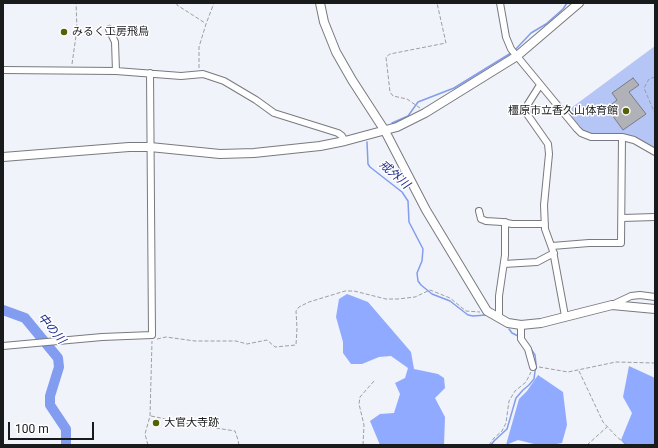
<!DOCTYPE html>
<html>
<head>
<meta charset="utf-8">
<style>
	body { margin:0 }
	#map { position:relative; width:658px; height:448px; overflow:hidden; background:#f0f3f9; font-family:Roboto,sans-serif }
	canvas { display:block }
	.frame { position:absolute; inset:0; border:4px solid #191a1c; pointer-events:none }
	.scale { position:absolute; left:8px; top:422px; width:86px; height:18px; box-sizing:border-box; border:2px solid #191a1c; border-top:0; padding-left:5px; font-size:12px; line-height:14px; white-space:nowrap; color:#191a1c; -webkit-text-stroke:3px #fff; paint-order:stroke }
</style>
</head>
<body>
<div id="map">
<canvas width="658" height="448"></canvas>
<div class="frame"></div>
<div class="scale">100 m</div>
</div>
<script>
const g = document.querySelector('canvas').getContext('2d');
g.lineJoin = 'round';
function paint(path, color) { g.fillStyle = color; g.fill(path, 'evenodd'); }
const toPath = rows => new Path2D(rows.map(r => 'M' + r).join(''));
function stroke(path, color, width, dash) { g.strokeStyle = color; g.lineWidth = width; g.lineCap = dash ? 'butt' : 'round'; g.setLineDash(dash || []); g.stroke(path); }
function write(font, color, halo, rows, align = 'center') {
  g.font = font + ' Roboto,"Noto Sans JP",sans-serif'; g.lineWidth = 3; g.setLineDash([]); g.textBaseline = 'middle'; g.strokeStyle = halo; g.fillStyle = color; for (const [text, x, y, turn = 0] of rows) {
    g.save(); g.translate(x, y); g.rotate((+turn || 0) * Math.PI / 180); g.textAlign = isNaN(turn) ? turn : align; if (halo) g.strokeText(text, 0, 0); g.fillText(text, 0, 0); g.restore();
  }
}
const green = toPath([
	[655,46,655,148,632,136,614,135,591,136,581,130,567,111]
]);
const forest = toPath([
	[347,294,368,302,411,352,414,369,438,374,444,378,445,388,435,398,445,417,444,445,380,445,370,421,380,414,394,413,400,394,395,383,405,378,408,368,391,356,379,357,362,364,351,364,343,353,343,342,336,317,339,299],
	[629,366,655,378,655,445,625,445,621,440,632,413,623,397],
	[538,375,563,392,567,425,562,443,551,445,538,445,518,440,506,445,519,399,527,391]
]);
const stream = toPath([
	[514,51,531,33,546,24,563,9,567,3],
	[392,123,408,116,418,102,454,88,511,53],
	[367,142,368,164,370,167,402,192,408,201,409,222,423,249,422,261,417,273,418,281,421,285,432,294,450,301,468,315,473,316,486,315],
	[509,329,512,333,520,337],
	[491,445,494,441,507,429,516,398,523,390,529,385,534,379,536,364,535,355,529,346]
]);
const river = toPath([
	[3,310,25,318,58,358,59,367,50,396,50,405,66,429,66,445]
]);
const building = toPath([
	[633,78,639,85,629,92,646,114,623,130,607,108,617,100,612,93,633,78]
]);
const path = toPath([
	[177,3,177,5,205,23],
	[72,64,77,29,76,3],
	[199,68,199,47,206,24,214,3],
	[655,77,649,79,644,88,655,114],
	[420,108,407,99,393,96,390,92,386,57,390,54,446,43,437,3],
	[157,339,166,337,195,341,236,341,247,344,267,340,275,347,296,345,297,328,296,311,299,307,309,302,345,291,354,291,386,299,398,299,415,297,430,290,450,298,466,311,480,312],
	[539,367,568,372,616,362,655,363],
	[579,371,603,422,617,437,627,445],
	[151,416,190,424,235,431,238,440,239,445],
	[148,445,145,434,150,416,152,341],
	[363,445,364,425,359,404,360,397,374,381],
	[489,445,494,438,502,431,506,423,509,401,515,391,526,382,531,372],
	[587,445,607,427]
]);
const minor = toPath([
	[500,3,506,37,511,49,577,129,581,133,591,137,622,137,634,140,655,152],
	[109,29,115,42,116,71],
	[3,70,116,71,181,76,203,74,224,81,256,100,274,113,338,133,342,136,345,141],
	[540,85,528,104,527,114,548,144,549,154,544,205,545,229,553,251,565,316],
	[479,211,481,219,486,221,502,222,512,224,545,224],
	[622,218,655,217],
	[552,246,589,243,621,243,622,137],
	[504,264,537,262,554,253],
	[612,305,631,296,640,295,655,297],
	[499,318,499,296,505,255,505,222],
	[521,325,521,339,528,349,533,367],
	[3,346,102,337,152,335,150,73]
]);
const tertiary = toPath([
	[320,3,324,22,336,52,352,80,385,131,426,210,487,311,508,323,521,325,541,323,612,305,655,309],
	[3,157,129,147,150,147,220,154,254,153,320,146,345,141,397,127,425,113,517,56,579,3]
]);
const markers = [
	[64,32,4,"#536206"],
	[626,111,4,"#536206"],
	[156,423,4,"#536206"]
];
const poiNames = [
	["みるく工房飛鳥",72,32],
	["橿原市立香久山体育館",618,111,"right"],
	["大官大寺跡",164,423]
];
const waterNames = [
	["戒外川",394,175,42],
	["中の川",51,329,50]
];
paint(green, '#b5c5f5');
paint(forest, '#90aaff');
stroke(stream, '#829cef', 1.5);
stroke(river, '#829cef', 10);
paint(building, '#b0b2b8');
stroke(building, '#7b7d82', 1);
stroke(minor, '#787a7f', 8);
stroke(tertiary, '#787a7f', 10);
stroke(path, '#9c9ea3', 1, [4, 2]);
stroke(minor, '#fff', 6);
stroke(tertiary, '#fff', 8);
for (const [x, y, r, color] of markers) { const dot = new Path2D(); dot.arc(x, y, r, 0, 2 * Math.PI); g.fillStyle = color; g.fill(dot); stroke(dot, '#fff', 1.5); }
write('11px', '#191a1c', '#fff', poiNames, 'left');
write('italic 12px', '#212e8d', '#fff', waterNames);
</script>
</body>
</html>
